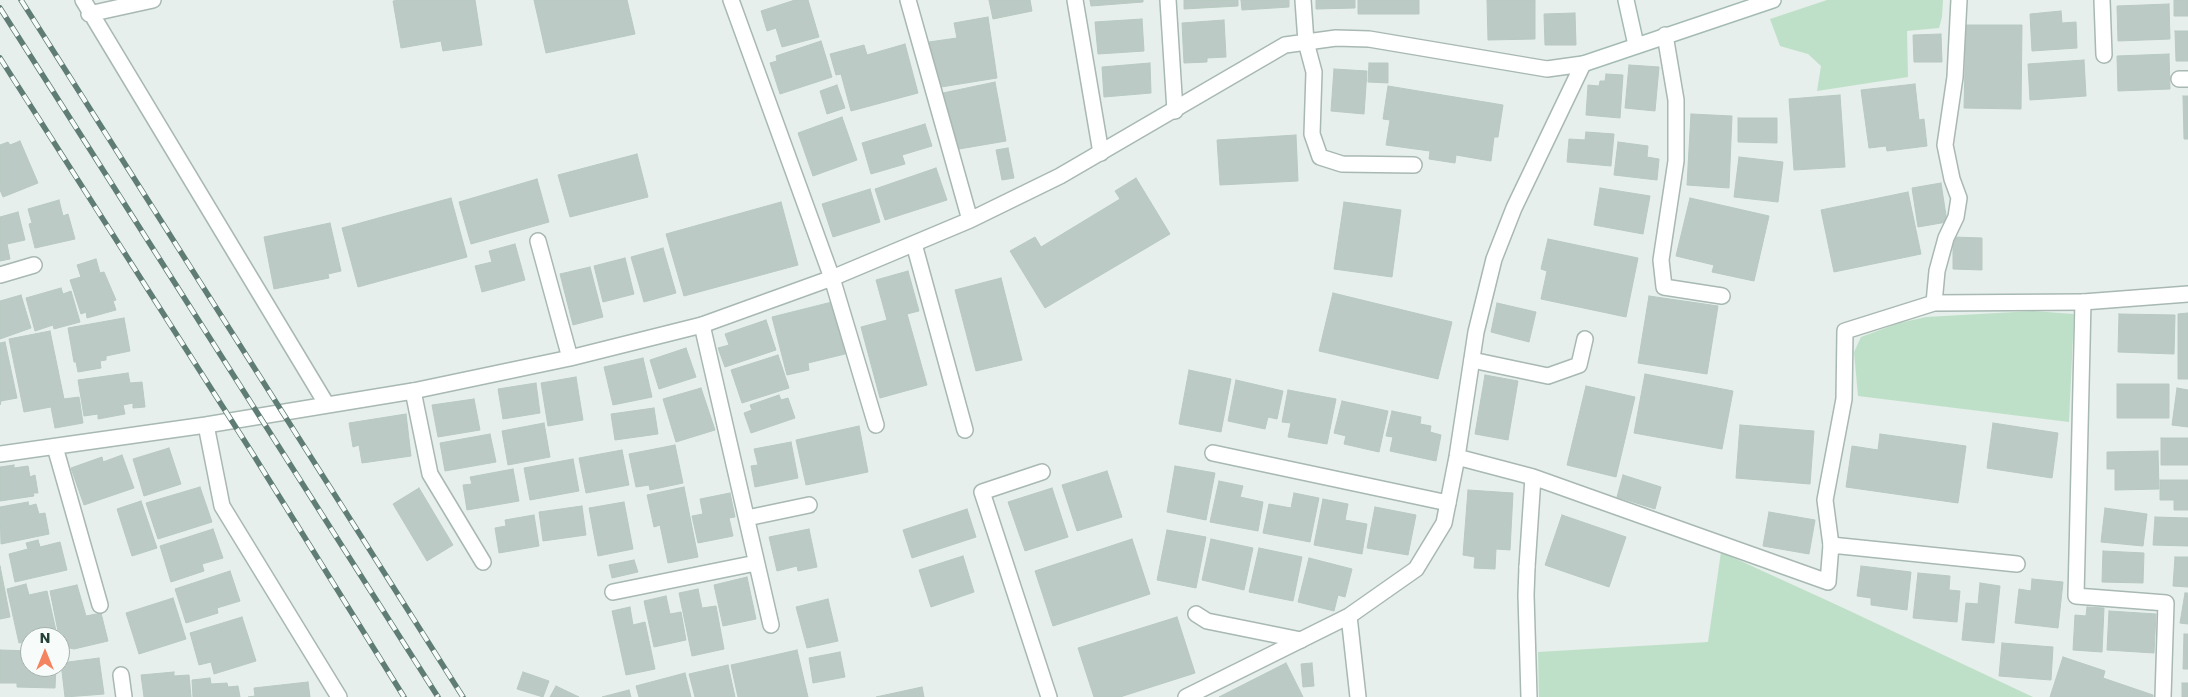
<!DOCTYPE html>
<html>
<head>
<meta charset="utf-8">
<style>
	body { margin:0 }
	#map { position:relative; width:2188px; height:697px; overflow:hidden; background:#e6efeb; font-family:Poppins,sans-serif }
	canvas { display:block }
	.north { position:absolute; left:20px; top:627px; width:50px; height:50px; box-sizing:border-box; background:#f7fbf9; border:1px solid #a3b1ad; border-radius:50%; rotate:0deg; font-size:14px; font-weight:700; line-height:20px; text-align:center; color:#24423a }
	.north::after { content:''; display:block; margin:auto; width:18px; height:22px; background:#f4845f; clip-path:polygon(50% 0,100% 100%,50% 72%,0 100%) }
</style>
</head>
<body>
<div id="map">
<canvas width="2188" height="697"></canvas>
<div class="north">N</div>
</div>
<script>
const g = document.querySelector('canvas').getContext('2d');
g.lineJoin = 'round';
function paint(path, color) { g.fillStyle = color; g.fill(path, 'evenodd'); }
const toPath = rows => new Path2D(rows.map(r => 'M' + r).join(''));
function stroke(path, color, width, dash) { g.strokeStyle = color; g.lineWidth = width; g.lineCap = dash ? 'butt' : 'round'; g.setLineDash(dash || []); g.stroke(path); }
const green = toPath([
	[1827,0,1943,0,1942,17,1939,28,1907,31,1908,77,1817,91,1821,66,1808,54,1780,46,1770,19],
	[2033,311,2074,314,2069,422,1858,396,1854,352,1861,337,1899,323,1926,317],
	[1721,552,1837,605,2033,697,1539,697,1538,652,1708,642]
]);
const building = toPath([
	[401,0,475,0,482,45,443,51,441,41,401,48,393,1,401,0],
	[534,0,627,0,635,34,546,53,534,0],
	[795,0,808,0,819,37,782,47,776,28,767,31,761,11,795,0],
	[989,0,1030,0,1032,11,993,19,989,0],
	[1090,0,1143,0,1143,2,1091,6,1090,0],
	[1184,0,1238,0,1238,6,1184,9,1184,0],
	[1241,0,1289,0,1289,7,1242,10,1241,0],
	[1316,0,1355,0,1355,8,1316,9,1316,0],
	[1358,0,1419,0,1419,14,1358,14,1358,0],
	[1487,0,1535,0,1535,39,1488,40,1487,0],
	[2174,0,2188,0,2188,16,2174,16,2174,0],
	[2169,4,2170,39,2118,41,2117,6,2169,4],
	[2061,11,2062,23,2076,22,2077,48,2032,51,2030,14,2061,11],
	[1575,13,1576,45,1545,45,1544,14,1575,13],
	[988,17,997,78,941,87,929,42,957,38,954,23,988,17],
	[1142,19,1144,51,1098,54,1095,22,1142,19],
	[1224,20,1226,57,1207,58,1207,62,1184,63,1182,23,1224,20],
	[1966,25,2022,25,2021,109,1964,108,1966,25],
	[2175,31,2188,31,2188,61,2176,61,2175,31],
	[1941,34,1942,62,1914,62,1913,35,1941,34],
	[821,41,832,77,780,94,770,63,777,61,776,56,821,41],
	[905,44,918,93,851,111,841,74,836,75,830,54,864,45,867,55,905,44],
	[2169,54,2170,89,2118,91,2117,56,2169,54],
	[2084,60,2086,96,2030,100,2028,64,2084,60],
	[1150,63,1151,93,1104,97,1102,67,1150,63],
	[1369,63,1388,63,1388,83,1368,82,1369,63],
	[1629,65,1659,67,1655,111,1625,108,1629,65],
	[1334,69,1367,71,1364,114,1331,111,1334,69],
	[1606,74,1623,75,1620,118,1586,115,1588,85,1599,86,1600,81,1605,81,1606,74],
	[995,82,1006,141,959,149,943,93,995,82],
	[1915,84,1919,120,1924,119,1927,146,1887,151,1886,146,1869,148,1861,90,1915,84],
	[837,85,845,108,827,114,820,91,837,85],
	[1388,86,1503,105,1498,137,1494,137,1491,161,1456,155,1455,163,1429,159,1430,151,1386,145,1390,120,1383,119,1388,86],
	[1840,95,1845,167,1794,170,1789,99,1840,95],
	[2183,96,2188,96,2188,139,2184,139,2183,96],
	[1691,114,1732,116,1729,188,1687,185,1691,114],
	[842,117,857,160,813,176,798,133,842,117],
	[1738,118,1777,118,1777,143,1738,142,1738,118],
	[925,124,932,146,902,155,905,164,871,174,862,143,925,124],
	[1586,132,1614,134,1611,166,1567,162,1569,139,1585,140,1586,132],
	[1296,135,1298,181,1220,185,1217,140,1296,135],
	[20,141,38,183,3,197,0,190,0,145,8,142,10,145,20,141],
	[1618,142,1648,146,1647,157,1659,159,1657,180,1614,175,1618,142],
	[1008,148,1014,178,1002,180,996,150,1008,148],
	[637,154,648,197,570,217,558,175,637,154],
	[1739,157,1783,162,1778,202,1734,197,1739,157],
	[936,168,947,200,885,220,875,189,936,168],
	[1136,178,1170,234,1045,308,1010,251,1035,237,1041,247,1120,199,1115,191,1136,178],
	[537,179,549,222,471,244,459,202,537,179],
	[1941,183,1947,222,1918,227,1912,188,1941,183],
	[1600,188,1650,196,1643,234,1594,225,1600,188],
	[870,189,880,222,833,237,822,204,870,189],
	[1908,192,1921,254,1834,272,1821,210,1908,192],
	[451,198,467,257,358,287,342,228,451,198],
	[1690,198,1769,216,1754,281,1712,272,1714,265,1676,256,1690,198],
	[59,200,63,216,68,214,75,239,35,248,29,224,32,223,28,209,59,200],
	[781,202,798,265,684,296,666,234,781,202],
	[1344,202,1401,210,1392,277,1334,269,1344,202],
	[18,212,25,240,7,244,10,259,0,261,0,217,18,212],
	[330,223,341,271,328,274,329,278,274,289,264,237,330,223],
	[1953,237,1982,238,1982,270,1953,269,1953,237],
	[1548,239,1638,258,1626,317,1541,299,1547,271,1541,269,1548,239],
	[515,244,525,280,482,292,475,266,492,262,489,251,515,244],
	[663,248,676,293,644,302,631,257,663,248],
	[625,258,634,294,603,302,594,266,625,258],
	[96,259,100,273,104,272,116,300,113,301,116,310,87,318,86,312,81,314,70,280,81,277,77,265,96,259],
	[590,267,603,317,573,325,560,274,590,267],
	[908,271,919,311,907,314,927,385,880,398,861,327,887,320,876,280,908,271],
	[1001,278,1022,360,976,371,955,290,1001,278],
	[61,288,63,294,71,291,80,322,54,329,53,325,35,331,26,298,61,288],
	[1333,293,1452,322,1438,379,1319,351,1333,293],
	[21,295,31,328,0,339,0,301,21,295],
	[1649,296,1718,306,1707,374,1638,363,1649,296],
	[832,302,845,354,808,363,809,370,787,375,772,317,832,302],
	[1497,303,1536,312,1529,342,1491,332,1497,303],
	[2188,313,2188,379,2178,379,2178,314,2188,313],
	[2119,314,2175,315,2174,354,2118,352,2119,314],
	[124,318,130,351,106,356,106,360,100,361,101,368,78,372,76,362,74,362,68,328,124,318],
	[766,320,776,350,725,367,718,348,729,345,725,334,766,320],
	[50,331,64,399,79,397,83,423,55,428,51,407,24,412,9,339,50,331],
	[5,342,17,398,1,401,0,405,0,343,5,342],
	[686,348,696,377,659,389,650,360,686,348],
	[778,355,789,388,742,403,731,370,778,355],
	[643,358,652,397,613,405,604,367,643,358],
	[1189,370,1231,379,1221,432,1179,424,1189,370],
	[128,373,130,383,142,382,145,407,133,408,133,403,123,405,125,414,98,419,98,414,84,416,78,380,128,373],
	[1645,374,1733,391,1722,449,1634,433,1645,374],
	[1485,375,1518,381,1508,440,1475,434,1485,375],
	[576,377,583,420,548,426,541,383,576,377],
	[1236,380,1283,391,1277,419,1268,417,1265,429,1228,421,1236,380],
	[536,383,540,413,503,419,498,389,536,383],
	[2117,384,2169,384,2169,418,2117,418,2117,384],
	[1586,386,1635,397,1616,477,1567,465,1586,386],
	[701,388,715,430,676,442,663,399,701,388],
	[2177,388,2188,390,2188,427,2172,425,2177,388],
	[1288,390,1336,399,1327,444,1288,437,1291,423,1282,422,1288,390],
	[779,395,781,400,788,398,795,418,751,433,744,413,752,410,750,405,779,395],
	[474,399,480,430,438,437,432,405,474,399],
	[1342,401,1388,411,1379,452,1344,444,1346,436,1334,433,1342,401],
	[654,408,658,434,615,440,611,414,654,408],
	[1392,411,1421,417,1420,424,1431,426,1430,432,1441,435,1436,461,1390,451,1393,437,1386,436,1392,411],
	[406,414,411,456,362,463,359,445,353,447,349,423,406,414],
	[544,423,550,457,508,465,502,431,544,423],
	[1993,423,2058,433,2052,478,1987,468,1993,423],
	[1740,425,1814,431,1810,484,1736,478,1740,425],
	[859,426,868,472,806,485,796,440,859,426],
	[490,434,496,462,445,471,440,443,490,434],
	[1880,434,1966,446,1958,503,1846,487,1852,446,1878,450,1880,434],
	[2161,438,2188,438,2188,465,2161,465,2161,438],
	[791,442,798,478,755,487,751,466,758,465,754,449,791,442],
	[675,445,683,483,650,490,649,485,636,487,629,454,675,445],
	[169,448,181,484,144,496,133,459,169,448],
	[622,450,629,485,586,493,579,458,622,450],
	[2158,451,2159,489,2115,490,2115,469,2107,469,2107,452,2158,451],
	[122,455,134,488,84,505,71,468,102,457,103,462,122,455],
	[573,459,579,491,530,500,524,468,573,459],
	[14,465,14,468,28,466,30,477,35,475,38,493,33,493,34,496,0,501,0,467,14,465],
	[1175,466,1215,473,1206,520,1167,512,1175,466],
	[513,469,519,501,467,510,463,485,472,484,470,477,513,469],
	[1107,471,1122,517,1077,531,1062,485,1107,471],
	[1623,475,1661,487,1655,509,1617,497,1623,475],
	[2160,480,2188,480,2188,510,2174,510,2174,500,2160,500,2160,480],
	[1219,481,1243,486,1240,497,1263,502,1258,531,1210,522,1219,481],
	[200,487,212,522,158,539,146,503,200,487],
	[684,487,698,557,668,563,660,525,654,527,647,495,684,487],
	[419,488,453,545,427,561,393,504,419,488],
	[1052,488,1068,537,1025,551,1008,502,1052,488],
	[1468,490,1513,493,1510,550,1496,549,1495,569,1474,568,1475,557,1463,555,1468,490],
	[730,493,735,517,729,518,733,536,698,543,692,516,703,514,700,499,730,493],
	[1294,493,1319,498,1310,542,1263,533,1269,504,1291,508,1294,493],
	[1323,499,1348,504,1345,520,1367,524,1362,554,1314,545,1323,499],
	[141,501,157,548,132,556,117,509,141,501],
	[28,502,29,506,36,504,39,514,45,513,49,534,1,544,0,507,28,502],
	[624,502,633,549,598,556,589,508,624,502],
	[582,506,586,535,543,541,539,512,582,506],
	[1375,507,1416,515,1408,555,1367,548,1375,507],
	[2105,508,2147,514,2143,546,2101,542,2105,508],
	[967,509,976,537,912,558,903,530,967,509],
	[1769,512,1815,520,1809,554,1763,546,1769,512],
	[534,515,539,546,499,553,495,528,506,526,505,520,534,515],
	[1562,515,1626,537,1609,587,1545,565,1562,515],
	[2155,517,2188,518,2188,546,2153,545,2155,517],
	[213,529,223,558,202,564,204,571,171,582,160,546,213,529],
	[809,529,817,567,798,571,797,566,777,571,769,537,809,529],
	[1167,530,1206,537,1196,588,1157,580,1167,530],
	[1132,539,1150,594,1053,626,1035,571,1132,539],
	[1211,539,1253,548,1244,590,1202,580,1211,539],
	[38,540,40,547,60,542,67,570,15,582,9,554,28,549,26,543,38,540],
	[1259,548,1302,557,1293,601,1249,592,1259,548],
	[2103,551,2144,553,2143,583,2102,582,2103,551],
	[963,556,974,592,931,607,919,570,963,556],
	[2175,557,2188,557,2188,587,2173,586,2175,557],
	[1309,558,1352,569,1345,597,1338,595,1334,611,1298,602,1309,558],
	[634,560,638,572,612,578,609,565,634,560],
	[0,566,10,617,0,619,0,566],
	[1861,566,1911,572,1907,610,1871,605,1871,598,1857,596,1861,566],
	[230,571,240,601,217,608,218,613,186,623,175,589,230,571],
	[1918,573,1950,576,1949,590,1960,591,1957,622,1913,618,1918,573],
	[747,577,756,619,723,626,714,585,747,577],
	[2032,579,2063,582,2058,628,2015,623,2019,589,2031,591,2032,579],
	[1980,583,2000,586,1994,643,1962,640,1966,603,1978,604,1980,583],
	[26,584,29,595,47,591,57,635,30,637,30,641,19,643,7,589,26,584],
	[77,585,86,616,101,613,108,641,74,649,61,646,50,591,77,585],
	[698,589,702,608,716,606,724,649,692,656,679,593,698,589],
	[2185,593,2188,593,2188,624,2180,623,2185,593],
	[666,596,670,614,681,612,686,640,654,647,644,601,666,596],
	[173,598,186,639,139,654,126,613,173,598],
	[828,599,838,641,807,648,796,607,828,599],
	[630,607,633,625,645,622,655,669,626,675,612,611,630,607],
	[2087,607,2104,608,2102,652,2073,650,2075,615,2086,616,2087,607],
	[2109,611,2156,614,2154,653,2107,650,2109,611],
	[242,617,256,661,214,674,211,662,199,665,190,633,242,617],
	[1177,617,1195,673,1120,697,1094,697,1078,648,1177,617],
	[2184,634,2188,634,2188,669,2183,669,2184,634],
	[2002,643,2053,647,2051,680,1999,676,2002,643],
	[0,650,30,651,30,667,56,667,55,688,17,687,17,683,0,683,0,650],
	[797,650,808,697,738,697,731,665,797,650],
	[840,652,845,677,813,683,809,658,840,652],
	[2063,657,2105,671,2103,678,2153,695,2153,697,2050,697,2063,657],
	[99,658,104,694,65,697,61,663,99,658],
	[1286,663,1303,697,1219,697,1286,663],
	[1312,663,1314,686,1303,687,1301,664,1312,663],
	[728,665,735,697,695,697,689,674,728,665],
	[174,672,174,676,189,675,191,697,144,697,141,675,174,672],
	[523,672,549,681,543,697,517,689,523,672],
	[685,673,691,697,639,697,636,686,685,673],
	[210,678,211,684,227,683,228,687,238,686,240,697,193,697,192,680,210,678],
	[308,682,310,697,248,697,255,696,254,688,308,682],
	[2182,683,2188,683,2188,697,2182,697,2182,683],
	[556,686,579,697,550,697,556,686],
	[922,687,924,697,876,697,922,687],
	[629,690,631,697,602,697,629,690]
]);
const lane = toPath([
	[1075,0,1101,153],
	[1168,0,1175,111],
	[2102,0,2104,55],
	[1665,35,1676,100,1676,161,1661,260,1664,287,1722,296],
	[1306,42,1314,72,1312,134,1320,157,1342,164,1414,165],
	[2179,79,2188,79],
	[914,244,965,430],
	[832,278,876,425],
	[1934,303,1937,271,1946,238,1956,217,1959,198,1952,179,1945,145,1955,77,1959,0],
	[702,325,771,625],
	[1472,360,1548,376,1579,365,1585,339],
	[413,391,430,474,483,562],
	[1213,453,1448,503],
	[747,518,809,505],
	[1831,545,1825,500,1844,399,1845,331,1934,303,2083,302],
	[1527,567,1526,595,1529,697],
	[613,592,756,563],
	[1196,614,1207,621,1301,640]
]);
const street = toPath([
	[83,0,327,405],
	[731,0,832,278],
	[908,0,970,220],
	[1303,0,1306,42],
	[89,14,153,0],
	[538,241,570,358],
	[0,275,34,265],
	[206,425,222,506,339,697],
	[55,447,100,605],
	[0,454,206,425,413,391,570,358,702,325,832,278,970,220,1060,176,1285,45,1336,38,1369,39,1547,69,1583,64],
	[1457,457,1533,477,1828,582,1831,545,2017,564],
	[1042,472,982,492,1049,697],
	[1527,567,1533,477],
	[1349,616,1358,697],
	[121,675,124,697],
	[1186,697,1349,616,1416,569,1444,523,1457,457,1476,332,1494,259,1514,208,1583,64],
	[2163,697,2166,603,2076,596,2083,302,2188,294]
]);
const secondary = toPath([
	[1626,0,1636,45],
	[1583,64,1773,0]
]);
const rail = toPath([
	[21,0,463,697],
	[0,8,438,697],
	[0,58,251,451,404,697]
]);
paint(green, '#bfe0c8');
paint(building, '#bbcac4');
stroke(building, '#b8c9c2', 1);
stroke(lane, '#a8b8b2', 18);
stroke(street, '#a8b8b2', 18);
stroke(secondary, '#a4bbb3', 18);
stroke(lane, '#fff', 15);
stroke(street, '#fff', 15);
stroke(secondary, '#fff', 15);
stroke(rail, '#5f7d75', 5.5);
stroke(rail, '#f7fbf9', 4, [11]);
</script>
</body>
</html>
